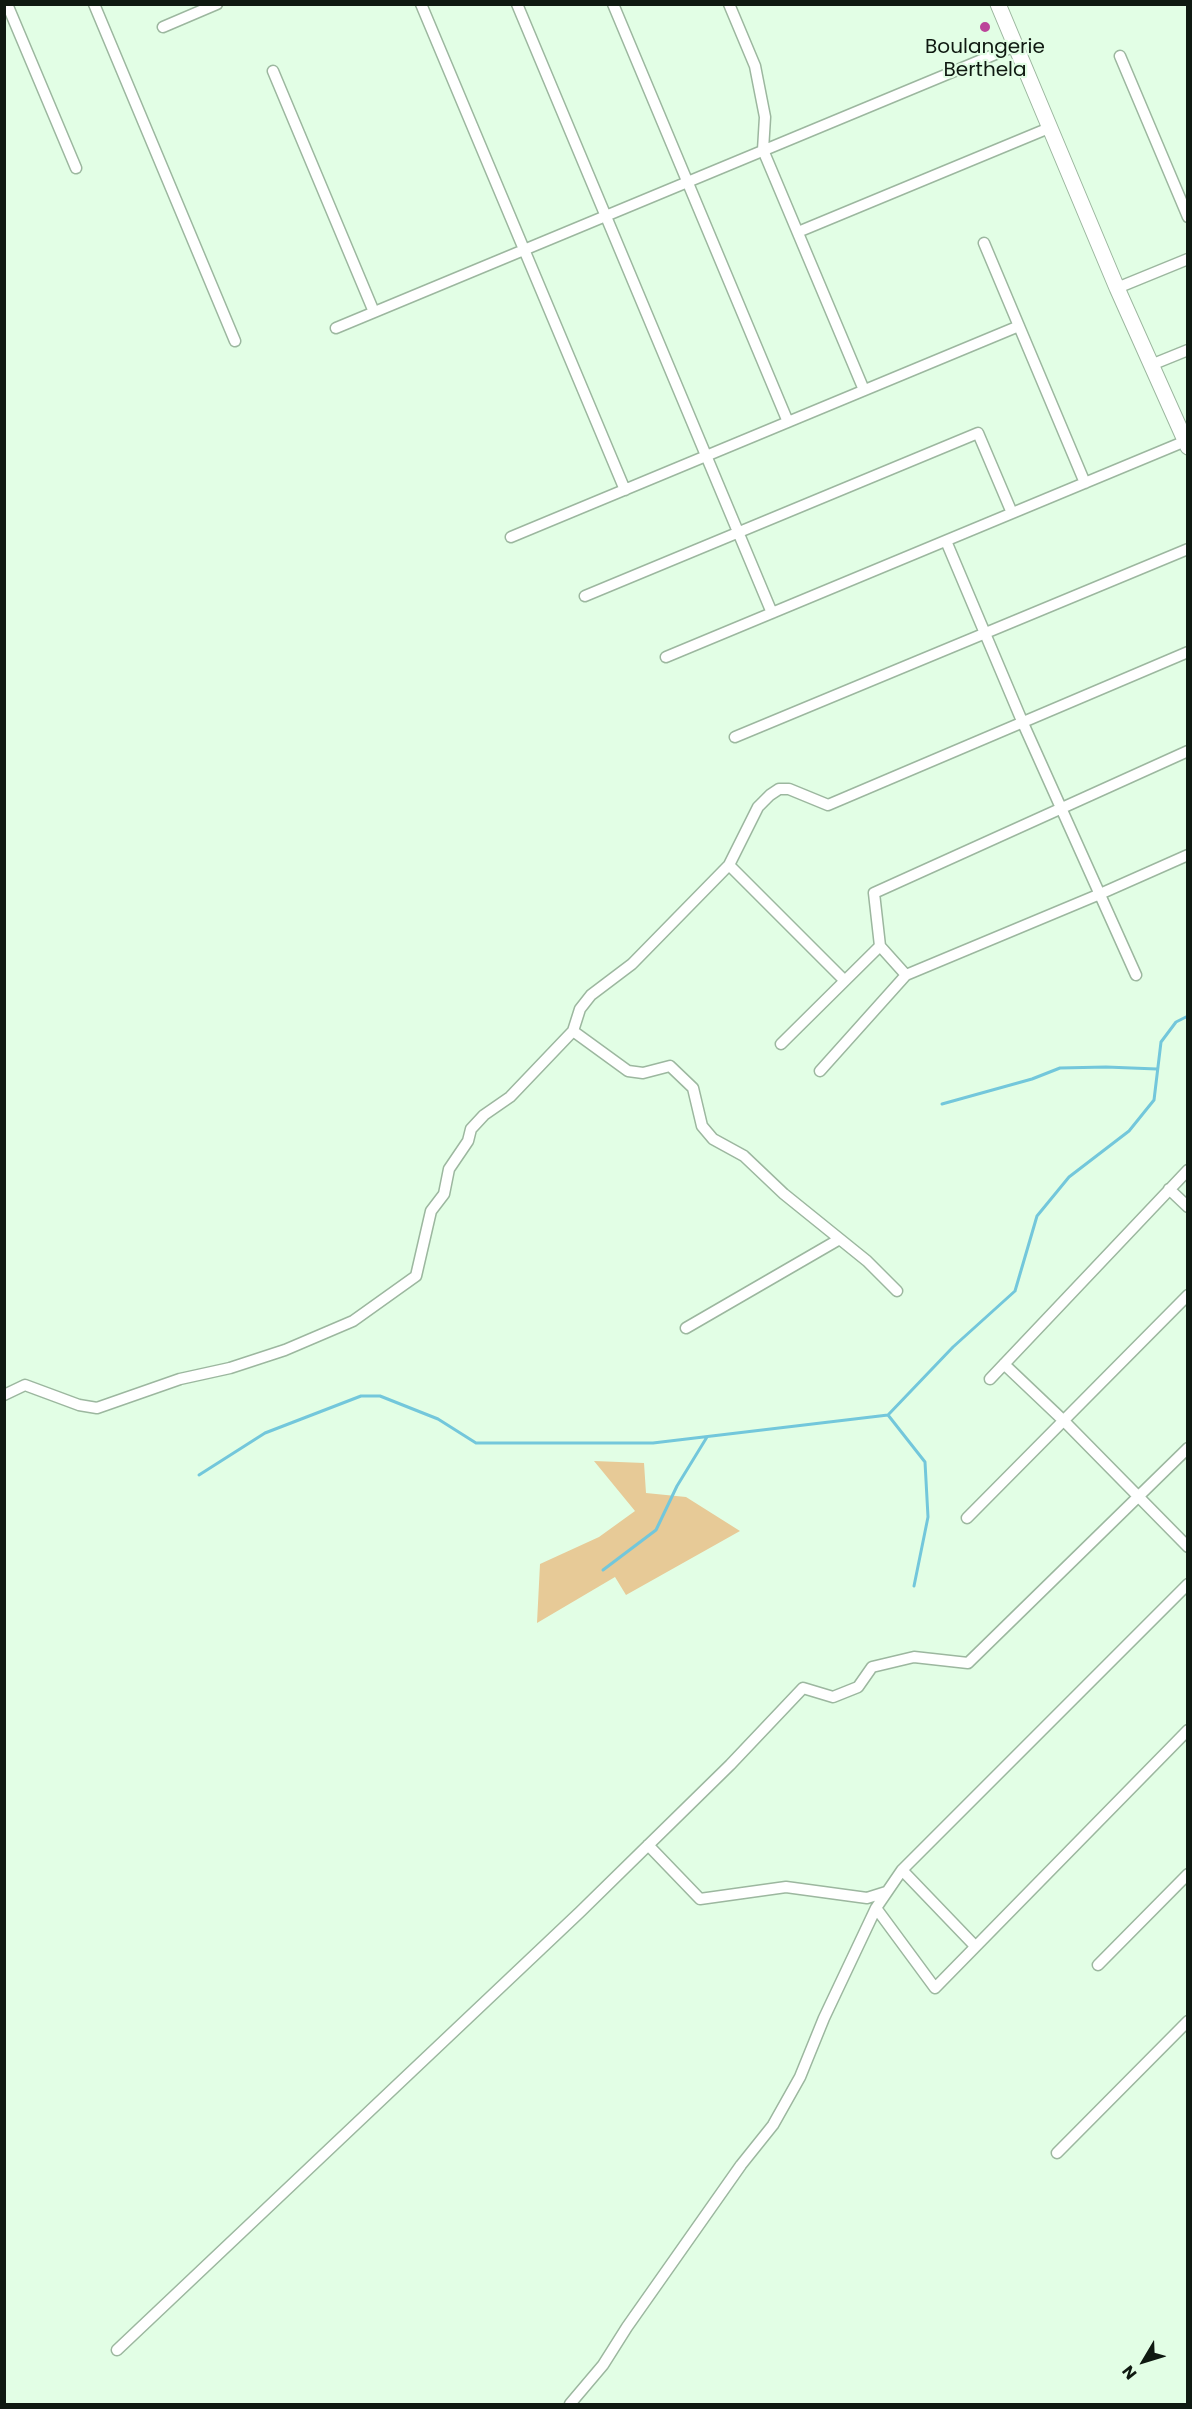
<!DOCTYPE html>
<html>
<head>
<meta charset="utf-8">
<style>
	body { margin:0 }
	#map { position:relative; width:1192px; height:2409px; overflow:hidden; background:#e2fee5; font-family:Poppins,sans-serif }
	canvas { display:block }
	.frame { position:absolute; inset:0; border:6px solid #0f1911; pointer-events:none }
	.north { position:absolute; left:1114px; top:2331px; width:60px; height:60px; -webkit-text-stroke:4px #e2fee5; paint-order:stroke; rotate:232deg; font-size:16px; font-weight:700; line-height:24px; text-align:center; color:#0f1911 }
	.north::after { content:''; display:block; margin:auto; width:21px; height:27px; background:#0f1911; clip-path:polygon(50% 0,100% 100%,50% 72%,0 100%) }
</style>
</head>
<body>
<div id="map">
<canvas width="1192" height="2409"></canvas>
<div class="frame"></div>
<div class="north">N</div>
</div>
<script>
const g = document.querySelector('canvas').getContext('2d');
g.lineJoin = 'round';
function paint(path, color) { g.fillStyle = color; g.fill(path, 'evenodd'); }
const toPath = rows => new Path2D(rows.map(r => 'M' + r).join(''));
function stroke(path, color, width, dash) { g.strokeStyle = color; g.lineWidth = width; g.lineCap = dash ? 'butt' : 'round'; g.setLineDash(dash || []); g.stroke(path); }
function write(font, color, halo, rows, align = 'center') {
  g.font = font + ' Poppins,sans-serif'; g.lineWidth = 4.5; g.setLineDash([]); g.textBaseline = 'middle'; g.strokeStyle = halo; g.fillStyle = color; for (const [text, x, y, turn = 0] of rows) {
    g.save(); g.translate(x, y); g.rotate((+turn || 0) * Math.PI / 180); g.textAlign = isNaN(turn) ? turn : align; if (halo) g.strokeText(text, 0, 0); g.fillText(text, 0, 0); g.restore();
  }
}
const green = toPath([
	[594,1461,644,1463,646,1493,686,1497,740,1531,626,1595,615,1577,537,1623,540,1564,599,1537,635,1511]
]);
const stream = toPath([
	[942,1104,1032,1079,1060,1068,1106,1067,1157,1069],
	[888,1415,925,1462,928,1517,914,1586],
	[199,1475,265,1433,361,1396,380,1396,438,1419,476,1443,653,1443,888,1415,953,1347,1015,1291,1037,1216,1069,1177,1129,1131,1154,1100,1161,1042,1176,1022,1188,1016],
	[603,1570,656,1530,677,1486,707,1437]
]);
const street = toPath([
	[7,4,76,168],
	[94,4,235,341],
	[421,4,625,490],
	[517,4,772,613],
	[613,4,788,422],
	[729,4,755,66,765,117,763,150,864,390],
	[163,27,217,4],
	[1120,56,1188,217],
	[273,71,374,312],
	[798,232,1049,128],
	[984,243,1085,483],
	[1117,288,1188,259],
	[336,328,1015,46],
	[1151,365,1188,350],
	[511,537,1019,326],
	[946,541,1022,721,1136,975],
	[585,596,978,433,1012,513],
	[666,657,1188,440],
	[735,737,1188,549],
	[729,865,844,980],
	[906,975,880,946,874,893,1188,751],
	[573,1031,628,1071,643,1073,670,1066,693,1088,702,1126,713,1139,744,1156,784,1194,867,1261,897,1291],
	[781,1044,880,946],
	[820,1071,906,975,1100,894,1188,855],
	[1169,1189,1188,1207],
	[686,1328,838,1240],
	[1004,1364,1064,1421,1188,1547],
	[990,1379,1188,1170],
	[4,1395,25,1385,79,1405,97,1408,180,1379,230,1368,285,1350,353,1321,416,1276,431,1211,444,1194,449,1169,468,1141,471,1129,484,1115,510,1097,573,1031,580,1009,591,995,632,964,729,865,758,807,770,795,779,789,789,789,828,805,1188,652],
	[967,1518,1188,1295],
	[648,1845,700,1899,786,1887,867,1898,886,1892],
	[902,1870,975,1946],
	[876,1908,935,1988,1188,1730],
	[1098,1965,1188,1874],
	[1057,2153,1188,2021],
	[117,2350,580,1912,730,1765,803,1688,833,1697,858,1687,872,1667,914,1657,968,1663,1188,1448],
	[570,2404,603,2365,627,2327,741,2165,773,2125,800,2077,824,2018,876,1908,902,1870,1188,1584]
]);
const secondary = toPath([
	[998,4,1117,288,1188,447]
]);
const markers = [
	[985,27,6,"#b49"]
];
const poiNames = [
	["Boulangerie",985,48],
	["Berthela",985,71]
];
paint(green, '#e7ca97');
stroke(stream, '#73c7db', 3);
stroke(street, '#9cb79f', 13);
stroke(secondary, '#9cb79f', 17);
stroke(street, '#fff', 10);
stroke(secondary, '#fff', 15);
for (const [x, y, r, color] of markers) { const dot = new Path2D(); dot.arc(x, y, r, 0, 2 * Math.PI); g.fillStyle = color; g.fill(dot); stroke(dot, '#e2fee5', 2); }
write('20px', '#0f1911', '#e2fee5', poiNames);
</script>
</body>
</html>
